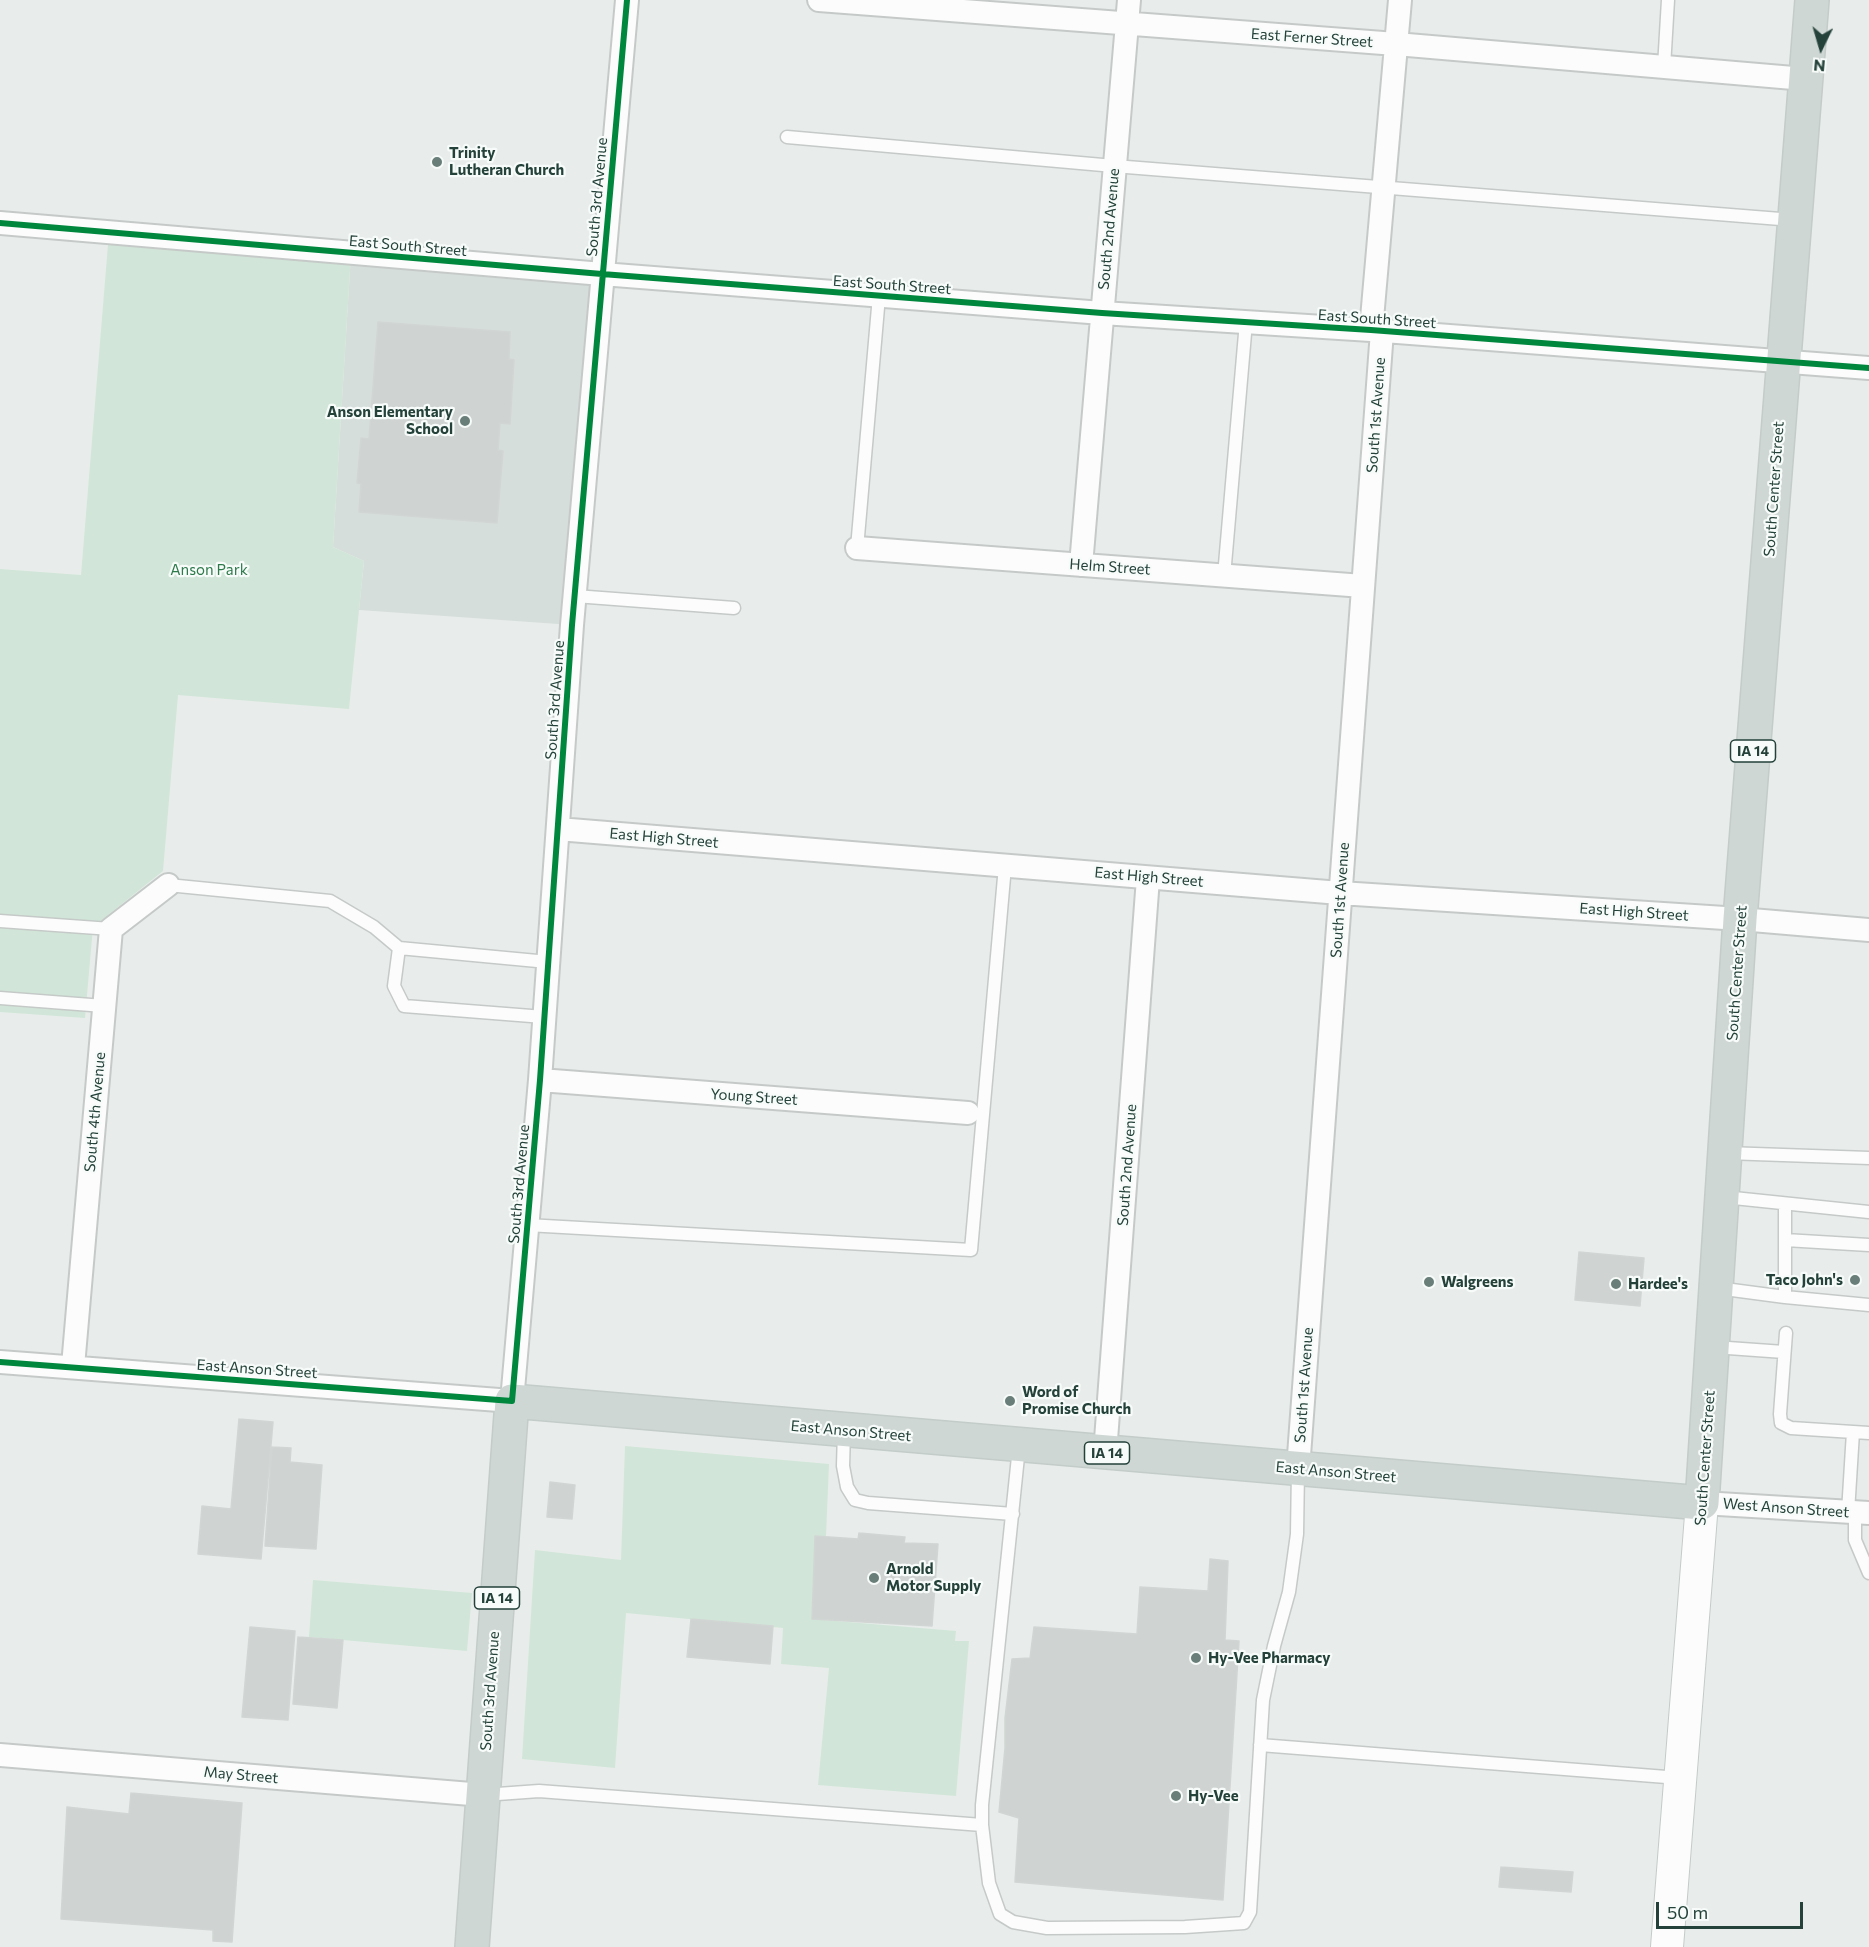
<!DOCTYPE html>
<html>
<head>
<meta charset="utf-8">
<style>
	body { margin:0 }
	#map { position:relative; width:1869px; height:1947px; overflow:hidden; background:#e8edeb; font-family:Commissioner,sans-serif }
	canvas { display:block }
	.north { position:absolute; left:1791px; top:18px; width:60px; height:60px; -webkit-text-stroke:4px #f7fbf9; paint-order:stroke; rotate:185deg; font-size:16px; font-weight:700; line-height:24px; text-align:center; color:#24423a }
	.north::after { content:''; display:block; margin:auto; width:21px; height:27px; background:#24423a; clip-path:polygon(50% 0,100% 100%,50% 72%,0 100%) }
	.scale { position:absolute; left:1656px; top:1902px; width:147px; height:27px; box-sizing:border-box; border:3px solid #24423a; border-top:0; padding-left:8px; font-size:18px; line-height:21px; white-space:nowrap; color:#24423a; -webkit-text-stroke:4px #f7fbf9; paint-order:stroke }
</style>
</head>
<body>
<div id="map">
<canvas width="1869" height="1947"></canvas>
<div class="north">N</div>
<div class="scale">50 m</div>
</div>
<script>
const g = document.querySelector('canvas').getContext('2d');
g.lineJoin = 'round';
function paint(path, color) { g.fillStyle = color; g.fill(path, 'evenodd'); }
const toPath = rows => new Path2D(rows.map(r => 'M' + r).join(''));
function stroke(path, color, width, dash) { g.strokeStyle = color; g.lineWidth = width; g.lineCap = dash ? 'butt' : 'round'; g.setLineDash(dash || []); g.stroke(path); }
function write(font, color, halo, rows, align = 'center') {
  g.font = font + ' Commissioner,sans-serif'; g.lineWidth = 4.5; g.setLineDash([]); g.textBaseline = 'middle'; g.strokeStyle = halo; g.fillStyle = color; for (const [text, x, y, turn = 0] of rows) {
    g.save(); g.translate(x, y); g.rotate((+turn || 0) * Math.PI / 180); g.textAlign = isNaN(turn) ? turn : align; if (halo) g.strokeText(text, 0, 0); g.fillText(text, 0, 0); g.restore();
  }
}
const built = toPath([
	[351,253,602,274,572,625,359,610,364,561,333,547]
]);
const green = toPath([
	[109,232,351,253,333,547,364,561,349,709,178,695,163,871,93,927,85,1018,0,1012,0,569,81,575],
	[625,1446,829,1464,826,1537,815,1536,812,1619,956,1631,955,1641,969,1641,956,1796,818,1785,829,1668,781,1664,783,1628,626,1613,615,1768,522,1759,535,1550,621,1560],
	[313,1580,472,1593,467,1651,309,1637]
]);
const building = toPath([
	[378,322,510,332,509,359,514,360,510,424,500,423,498,450,503,451,497,523,359,512,361,484,357,483,361,438,369,439,378,322],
	[1579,1252,1644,1258,1640,1306,1575,1300,1579,1252],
	[239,1419,273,1422,261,1559,198,1554,202,1506,231,1509,239,1419],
	[272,1447,291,1448,290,1462,322,1465,316,1549,265,1546,272,1447],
	[550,1482,575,1485,572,1519,547,1517,550,1482],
	[859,1533,905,1537,904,1543,938,1544,932,1626,812,1619,815,1536,858,1539,859,1533],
	[1210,1559,1228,1561,1225,1640,1239,1641,1223,1900,1015,1882,1019,1818,999,1812,1005,1748,1005,1718,1012,1659,1030,1658,1034,1627,1137,1634,1140,1587,1208,1591,1210,1559],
	[691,1619,773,1626,770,1664,687,1657,691,1619],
	[250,1627,295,1631,288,1720,242,1717,250,1627],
	[298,1637,343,1640,337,1708,293,1704,298,1637],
	[131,1793,242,1803,232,1942,213,1941,213,1930,61,1919,67,1807,129,1814,131,1793],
	[1501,1867,1573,1872,1571,1892,1499,1887,1501,1867]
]);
const lane = toPath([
	[1664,67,1668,0],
	[787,137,1114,166,1793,220],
	[857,548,879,296],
	[1224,576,1246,322],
	[575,596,734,608],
	[168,885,330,901,374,927,399,948,548,962],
	[0,921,111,929],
	[399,948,394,986,404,1006,544,1017],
	[0,998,104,1006],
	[1726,1153,1869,1158],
	[1724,1197,1869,1212],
	[527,1225,971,1250,1005,866],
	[1785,1240,1869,1245],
	[1717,1288,1785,1297,1785,1204],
	[1785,1297,1869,1305],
	[1786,1333,1780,1414,1781,1423,1791,1428,1869,1433],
	[1714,1347,1784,1352],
	[844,1431,843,1466,847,1487,855,1500,868,1503,1013,1514],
	[1848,1512,1853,1432],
	[1855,1512,1855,1540,1869,1573],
	[1260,1745,1679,1778],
	[484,1795,539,1791,982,1825,982,1805,1019,1447],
	[982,1825,989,1883,1000,1914,1013,1922,1047,1928,1185,1927,1244,1923,1250,1912,1263,1700,1274,1646,1289,1592,1297,1534,1298,1470]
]);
const street = toPath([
	[819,0,1396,44,1805,79],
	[0,223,602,274,1102,313,1371,330,1869,368],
	[1371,330,1400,0],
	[857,548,1363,586],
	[1081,565,1129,0],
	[558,829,1340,893,1740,919,1869,930],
	[540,1080,968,1113],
	[0,1362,512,1401,540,1080,572,625,627,0],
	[73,1366,111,929,168,885],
	[1105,1453,1148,878],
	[1298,1469,1382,331],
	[1702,1503,1869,1513],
	[0,1755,483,1795]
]);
const secondary = toPath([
	[1667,1947,1702,1503]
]);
const primary = toPath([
	[472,1947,512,1401,1702,1503,1740,919,1812,0]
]);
const cycleway = toPath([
	[0,223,602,274,1102,313,1371,330,1869,368],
	[0,1362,512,1401,540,1080,572,625,627,0]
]);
const markers = [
	[437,162,6,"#697e78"],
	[465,421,6,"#697e78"],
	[1855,1280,6,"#697e78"],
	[1429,1282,6,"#697e78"],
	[1616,1284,6,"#697e78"],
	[1010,1401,6,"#697e78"],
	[874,1578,6,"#697e78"],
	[1196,1658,6,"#697e78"],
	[1176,1796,6,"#697e78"]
];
const shields = [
	[1753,751,45],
	[1107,1453,45],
	[497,1598,45]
];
const shieldNames = [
	["IA 14",1753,751],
	["IA 14",1107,1453],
	["IA 14",497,1598]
];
const streetNames = [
	["East Ferner Street",1312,38,4],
	["South 3rd Avenue",597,197,-85],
	["South 2nd Avenue",1109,229,-85],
	["East South Street",408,246,5],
	["East South Street",892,285,4],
	["East South Street",1377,319,4],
	["South 1st Avenue",1376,415,-86],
	["South Center Street",1774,489,-86],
	["Helm Street",1110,567,4],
	["South 3rd Avenue",555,700,-86],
	["East High Street",664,838,5],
	["East High Street",1149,877,5],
	["South 1st Avenue",1340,900,-86],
	["East High Street",1634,912,4],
	["South Center Street",1737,973,-86],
	["Young Street",754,1097,4],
	["South 4th Avenue",95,1112,-85],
	["South 2nd Avenue",1127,1165,-86],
	["South 3rd Avenue",519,1184,-85],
	["East Anson Street",257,1369,4],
	["South 1st Avenue",1304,1385,-86],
	["East Anson Street",851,1431,5],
	["South Center Street",1705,1458,-86],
	["East Anson Street",1336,1472,5],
	["West Anson Street",1786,1508,4],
	["South 3rd Avenue",490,1691,-86],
	["May Street",241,1775,5]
];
const poiNames = [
	["Trinity",449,153],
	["Lutheran Church",449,170],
	["Anson Elementary",453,412,"right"],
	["School",453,429,"right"],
	["Taco John's",1843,1280,"right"],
	["Walgreens",1441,1282],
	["Hardee's",1628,1284],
	["Word of",1022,1392],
	["Promise Church",1022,1409],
	["Arnold",886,1569],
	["Motor Supply",886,1586],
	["Hy-Vee Pharmacy",1208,1658],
	["Hy-Vee",1188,1796]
];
const parkNames = [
	["Anson Park",209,570]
];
paint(built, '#d6dedb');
paint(green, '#d1e6d8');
paint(building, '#cfd4d2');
stroke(building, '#d1d6d4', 1.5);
stroke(lane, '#c5cac8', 15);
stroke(street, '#c5cac8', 26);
stroke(secondary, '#c3cbc8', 34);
stroke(primary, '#c3ccc9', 36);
stroke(lane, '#fcfcfc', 12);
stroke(street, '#fcfcfc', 22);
stroke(secondary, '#fcfcfc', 32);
stroke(primary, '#cfd7d5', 33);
stroke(cycleway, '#00873e', 6);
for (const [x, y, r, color] of markers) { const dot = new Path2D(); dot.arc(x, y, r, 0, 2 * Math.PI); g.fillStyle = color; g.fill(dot); stroke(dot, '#f7fbf9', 2); }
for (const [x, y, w] of shields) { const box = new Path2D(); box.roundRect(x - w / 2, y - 11, w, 22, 4.5); g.fillStyle = '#f7fbf9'; g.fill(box); stroke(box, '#24423a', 1.5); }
write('bold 14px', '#24423a', null, shieldNames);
write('15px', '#24423a', '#f7fbf9', streetNames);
write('bold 15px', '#24423a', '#f7fbf9', poiNames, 'left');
write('15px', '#2d7a4b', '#f7fbf9', parkNames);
</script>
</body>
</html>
